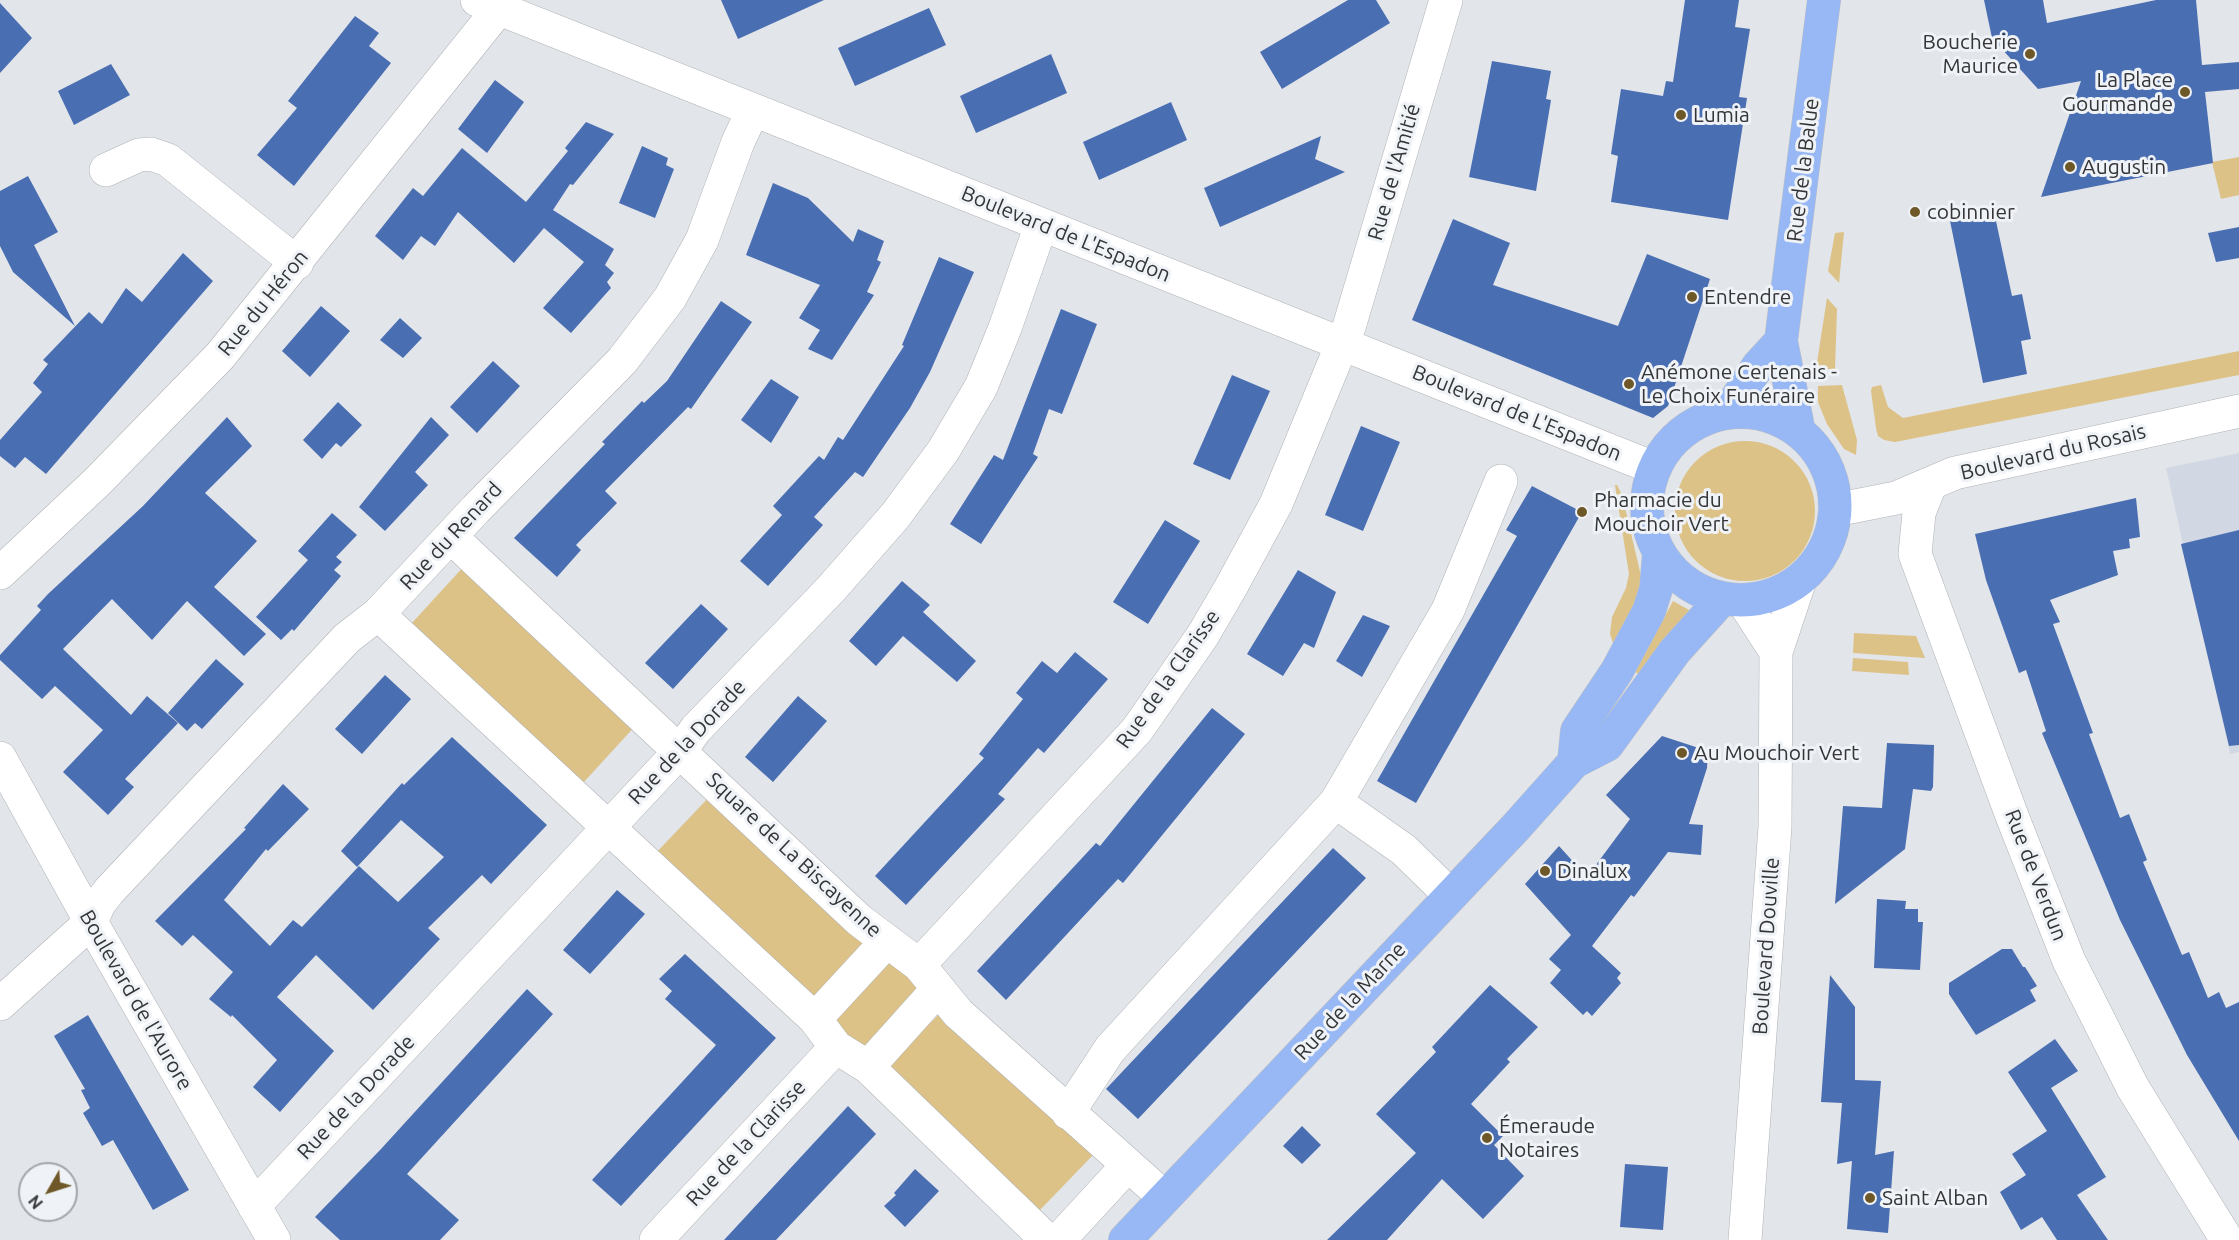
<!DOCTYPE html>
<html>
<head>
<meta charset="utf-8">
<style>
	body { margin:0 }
	#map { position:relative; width:2239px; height:1240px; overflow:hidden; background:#e2e5e9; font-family:Ubuntu,sans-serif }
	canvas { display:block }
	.north { position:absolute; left:18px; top:1162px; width:60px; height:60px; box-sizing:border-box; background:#eff2f6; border:2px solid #a4a6aa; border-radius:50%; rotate:231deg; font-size:16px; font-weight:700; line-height:24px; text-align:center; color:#343537 }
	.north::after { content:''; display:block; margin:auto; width:21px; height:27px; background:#6e5828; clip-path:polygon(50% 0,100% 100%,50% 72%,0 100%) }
</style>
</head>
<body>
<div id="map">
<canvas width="2239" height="1240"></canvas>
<div class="north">N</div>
</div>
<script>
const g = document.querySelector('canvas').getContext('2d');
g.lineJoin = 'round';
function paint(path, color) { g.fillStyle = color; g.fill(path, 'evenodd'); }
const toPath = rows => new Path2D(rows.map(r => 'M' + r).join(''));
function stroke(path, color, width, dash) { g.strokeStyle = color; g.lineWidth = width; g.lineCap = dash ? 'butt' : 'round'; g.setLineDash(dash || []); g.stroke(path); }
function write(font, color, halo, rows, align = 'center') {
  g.font = font + ' Ubuntu,sans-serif'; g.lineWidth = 6; g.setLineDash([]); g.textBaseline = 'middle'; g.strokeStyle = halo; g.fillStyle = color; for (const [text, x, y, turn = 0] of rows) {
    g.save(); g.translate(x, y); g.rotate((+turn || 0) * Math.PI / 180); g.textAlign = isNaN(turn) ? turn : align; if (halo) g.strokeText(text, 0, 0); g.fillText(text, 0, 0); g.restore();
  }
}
const built = toPath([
	[2239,453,2239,752,2230,754,2166,468]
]);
const green = toPath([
	[2239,157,2239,195,2221,199,2212,162],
	[1844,232,1839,283,1828,271,1835,233],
	[1827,298,1837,309,1835,369,1816,369],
	[2239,351,2239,375,1895,442,1884,440,1878,436,1876,428,1871,391,1872,387,1881,385,1888,407,1903,418],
	[1842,385,1857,440,1856,455,1844,449,1827,424,1818,402,1818,386],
	'1675 511a70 70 0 1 1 140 0a70 70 0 1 1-140 0Z',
	[1615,485,1617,485,1622,495,1642,580,1642,596,1616,652,1610,634,1612,617,1626,588,1629,574],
	[466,564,638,723,583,783,411,624],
	[1673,601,1691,611,1641,675,1635,672],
	[1854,633,1916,636,1925,658,1853,653],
	[1853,658,1908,662,1909,675,1852,671],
	[713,793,869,942,811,1004,654,855],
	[887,959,922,989,881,1038,859,1050,840,1035,833,1007],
	[941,1012,1094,1154,1039,1211,887,1068]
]);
const building = toPath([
	[721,0,824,0,738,39],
	[1348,0,1376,0,1390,23,1282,89,1260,52],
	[1685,0,1739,0,1735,27,1750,29,1739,97,1747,98,1728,220,1611,202,1618,156,1611,154,1621,89,1663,96,1666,81,1673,82],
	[1984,0,2043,0,2047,23,2156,0,2196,0,2202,65,2239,62,2239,89,2205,92,2213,163,2041,197,2081,81,2038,89,1992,38],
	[0,3,32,38,0,73],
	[929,8,946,45,855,86,838,48],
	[355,16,379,33,369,46,391,63,294,186,257,155,297,108,288,101],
	[1051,54,1067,93,976,133,960,96],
	[1492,61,1551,71,1546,99,1551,100,1536,191,1469,177],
	[111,64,130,95,74,125,58,91],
	[495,80,524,102,487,153,458,129],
	[1171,102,1187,140,1099,180,1083,142],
	[586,122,614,134,573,185,570,184,553,210,614,249,605,265,614,273,607,282,611,288,571,333,543,308,584,262,544,228,514,263,458,212,435,246,421,236,403,260,375,236,413,188,423,196,462,148,526,202,568,151,565,148],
	[1321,136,1315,159,1345,172,1220,227,1204,188],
	[642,146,668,158,666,165,674,169,655,218,619,203],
	[28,176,58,232,34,245,75,326,13,272,0,246,0,191],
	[773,183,808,198,853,242,858,229,884,241,877,260,881,262,867,292,874,295,832,360,808,349,820,330,799,318,820,285,746,255],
	[1993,207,2012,296,2022,294,2031,339,2021,341,2027,374,1983,383,1949,216],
	[1453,219,1510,243,1493,285,1618,326,1647,254,1710,279,1668,406,1653,418,1412,320],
	[2239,227,2239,258,2216,262,2208,233],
	[183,253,213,281,46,474,25,457,15,468,0,456,0,440,42,392,33,383,48,364,43,360,89,312,102,324,126,288,142,302],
	[939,257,974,272,930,372,910,408,863,477,855,472,814,517,823,525,768,586,740,561,782,515,773,506,819,456,824,460,838,437,843,440,904,346,902,345],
	[721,301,752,322,691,409,688,407,605,491,617,503,576,545,581,550,557,577,514,538,605,444,602,442,642,401,644,403,667,381],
	[321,306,350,331,310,377,282,351],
	[1061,309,1097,324,1062,414,1049,409,1033,454,1038,457,981,544,950,524,994,455,1003,460],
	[400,318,422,338,403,358,380,340],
	[493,361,520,386,477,433,450,407],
	[1232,375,1270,391,1230,480,1193,464],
	[771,379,799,397,771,443,741,420],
	[338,402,362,425,341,447,336,443,322,459,303,440],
	[227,417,252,446,205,493,257,541,214,587,266,634,244,656,187,601,152,640,112,599,63,649,131,715,147,696,178,723,125,779,134,787,108,815,63,772,103,730,55,686,42,699,0,660,0,655,41,610,37,606,48,594,143,506],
	[431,417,449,435,415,472,428,485,385,531,359,507],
	[1361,426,1400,442,1363,531,1325,515],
	[1532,486,1582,512,1416,803,1377,781,1517,536,1506,530],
	[2136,498,2140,537,2129,539,2130,548,2113,551,2118,575,2050,600,2060,622,2053,624,2093,733,2089,734,2120,818,2129,814,2147,860,2143,862,2182,955,2189,952,2208,998,2219,992,2226,1008,2239,1002,2239,1141,2187,1055,2120,920,2042,733,2046,731,2026,670,2019,673,1986,580,1975,534],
	[332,513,357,535,336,557,342,562,334,570,341,576,294,631,292,629,281,640,256,617,308,560,298,551],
	[1165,520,1200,541,1148,624,1113,602],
	[2239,530,2239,745,2229,746,2181,544],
	[1298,570,1336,592,1314,648,1304,643,1283,676,1247,654],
	[902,581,930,605,923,612,976,661,957,682,903,636,876,666,849,641],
	[701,604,728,629,673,689,645,663],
	[1363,615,1390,626,1362,677,1336,661],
	[1075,652,1108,679,1044,753,1038,748,998,794,1005,799,906,905,875,876,984,758,979,754,1023,699,1016,693,1042,661,1057,673],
	[216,659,244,684,202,729,195,723,187,731,168,713],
	[385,675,411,699,362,754,335,729],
	[798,696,827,721,773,782,745,757],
	[1212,708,1245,734,1123,883,1118,879,1006,1000,977,971,1096,843,1100,846],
	[1662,736,1708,751,1707,768,1689,824,1703,825,1701,855,1668,852,1634,897,1631,895,1592,946,1621,973,1617,978,1621,983,1592,1016,1587,1011,1583,1015,1550,983,1561,970,1549,959,1571,935,1525,884,1559,846,1587,877,1630,819,1606,795],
	[452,737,547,825,491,884,482,875,428,928,440,939,373,1010,316,955,277,997,334,1051,280,1112,253,1087,277,1060,232,1015,231,1017,209,999,233,972,193,935,182,946,155,921,246,829,244,828,283,784,309,809,268,851,266,849,224,900,270,946,293,920,302,927,359,866,398,902,444,857,401,820,357,867,341,851,402,783,404,785],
	[1887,743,1934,745,1933,787,1931,791,1913,789,1905,849,1835,904,1843,806,1882,808],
	[1333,848,1366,878,1138,1119,1106,1089],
	[617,890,645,914,590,974,563,950],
	[1877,899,1906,901,1905,909,1918,909,1918,922,1923,922,1920,970,1874,968],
	[2002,949,2012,949,2023,967,2025,967,2037,986,2030,990,2036,1001,1976,1035,1949,994,1949,983],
	[685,954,776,1038,621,1206,592,1180,716,1045,665,999,672,991,659,979],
	[1830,975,1855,1007,1855,1080,1881,1081,1875,1155,1894,1151,1888,1233,1847,1229,1852,1161,1837,1164,1842,1103,1821,1102],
	[1490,985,1538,1027,1507,1059,1510,1062,1471,1104,1503,1136,1494,1145,1524,1176,1483,1219,1442,1179,1387,1240,1327,1240,1416,1153,1376,1114,1436,1052,1432,1047],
	[527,989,553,1014,407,1174,459,1220,440,1240,340,1240,315,1217,381,1149],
	[88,1015,189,1190,153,1210,113,1140,102,1146,83,1113,90,1108,81,1090,85,1089,54,1036],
	[2055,1039,2078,1071,2051,1088,2106,1177,2077,1195,2108,1240,2057,1240,2042,1217,2021,1230,2000,1192,2026,1175,2012,1154,2047,1131,2008,1072],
	[848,1106,876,1134,776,1240,724,1240],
	[1302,1126,1321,1145,1302,1164,1283,1146],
	[1625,1164,1668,1167,1663,1230,1620,1227],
	[915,1169,939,1191,905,1227,884,1206,896,1195,894,1193]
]);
const minor = toPath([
	[477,0,1654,468],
	[106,170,139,155,151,154,168,160,297,263],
	[1930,485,1919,513,1915,554,2012,816,2069,961,2133,1088,2227,1240],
	[1835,510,1896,498,1955,473,2239,411],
	[451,537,859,920,919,965,958,1013,1164,1197],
	[0,573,97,482,220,356,506,0],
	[1743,601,1776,652],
	[378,614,815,1019,836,1047,868,1067,1047,1240],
	[0,758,91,922,274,1240],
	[1336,802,1404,850,1450,895],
	[919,965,1137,730,1203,635,1231,587,1276,504,1349,327,1446,0],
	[0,1004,91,922,99,904,109,891,347,638,378,614,476,509,622,361,670,298,702,240,738,142,753,110],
	[815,1019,887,941],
	[868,1067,937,990],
	[1068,1113,1110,1049,1336,802,1448,610,1501,481],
	[254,1206,681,750,696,729,831,589,895,516,943,451,981,387,1005,328,1041,225],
	[656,1240,836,1047],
	[1059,1240,1128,1165],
	[1745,1240,1775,827,1776,652,1800,580]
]);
const major = toPath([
	'1647 506a94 94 0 1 1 188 0a94 94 0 1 1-188 0Z',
	[1727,413,1758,366,1781,341],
	[1799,432,1781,341,1824,0],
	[1574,762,1577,731,1617,671,1649,611,1656,589,1659,553],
	[1125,1240,1516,827,1574,762,1607,745,1675,651,1722,599]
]);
const markers = [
	[2030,54,6,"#6e5828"],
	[2185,92,6,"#6e5828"],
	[1681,115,6,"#6e5828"],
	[2070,167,6,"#6e5828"],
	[1915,212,6,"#6e5828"],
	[1692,297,6,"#6e5828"],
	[1629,384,6,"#6e5828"],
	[1582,512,6,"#6e5828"],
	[1682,753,6,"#6e5828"],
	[1545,871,6,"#6e5828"],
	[1487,1138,6,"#6e5828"],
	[1870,1198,6,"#6e5828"]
];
const poiNames = [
	["Boucherie",2018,42,"right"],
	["Maurice",2018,66,"right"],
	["La Place",2173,80,"right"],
	["Gourmande",2173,104,"right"],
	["Lumia",1693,115],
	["Augustin",2082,167],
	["cobinnier",1927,212],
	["Entendre",1704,297],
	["Anémone Certenais -",1641,372],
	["Le Choix Funéraire",1641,396],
	["Pharmacie du",1594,500],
	["Mouchoir Vert",1594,524],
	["Au Mouchoir Vert",1694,753],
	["Dinalux",1557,871],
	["Émeraude",1499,1126],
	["Notaires",1499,1150],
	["Saint Alban",1882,1198]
];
const streetNames = [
	["Rue de la Balue",1803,170,-83],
	["Rue de l'Amitié",1394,172,-74],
	["Boulevard de L'Espadon",1066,234,22],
	["Rue du Héron",263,303,-51],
	["Boulevard de L'Espadon",1517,413,22],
	["Boulevard du Rosais",2053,452,-13],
	["Rue du Renard",451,536,-47],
	["Rue de la Clarisse",1168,679,-55],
	["Rue de la Dorade",687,742,-47],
	["Square de La Biscayenne",794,855,43],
	["Rue de Verdun",2036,875,69],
	["Boulevard Douville",1766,946,-86],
	["Boulevard de l'Aurore",136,1000,60],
	["Rue de la Marne",1350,1001,-47],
	["Rue de la Dorade",356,1097,-47],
	["Rue de la Clarisse",746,1143,-47]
];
paint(built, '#d2d8e3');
paint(green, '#ddc287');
paint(building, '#4a6eb2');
stroke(minor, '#b0b2b6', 34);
stroke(major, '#c2c2c3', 34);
stroke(minor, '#fff', 33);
stroke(major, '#97b8f4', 33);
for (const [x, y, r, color] of markers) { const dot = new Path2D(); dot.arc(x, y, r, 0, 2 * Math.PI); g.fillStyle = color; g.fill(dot); stroke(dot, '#eff2f6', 2); }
write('21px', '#343537', '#eff2f6', poiNames, 'left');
write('21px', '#343537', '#eff2f6', streetNames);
</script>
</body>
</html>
